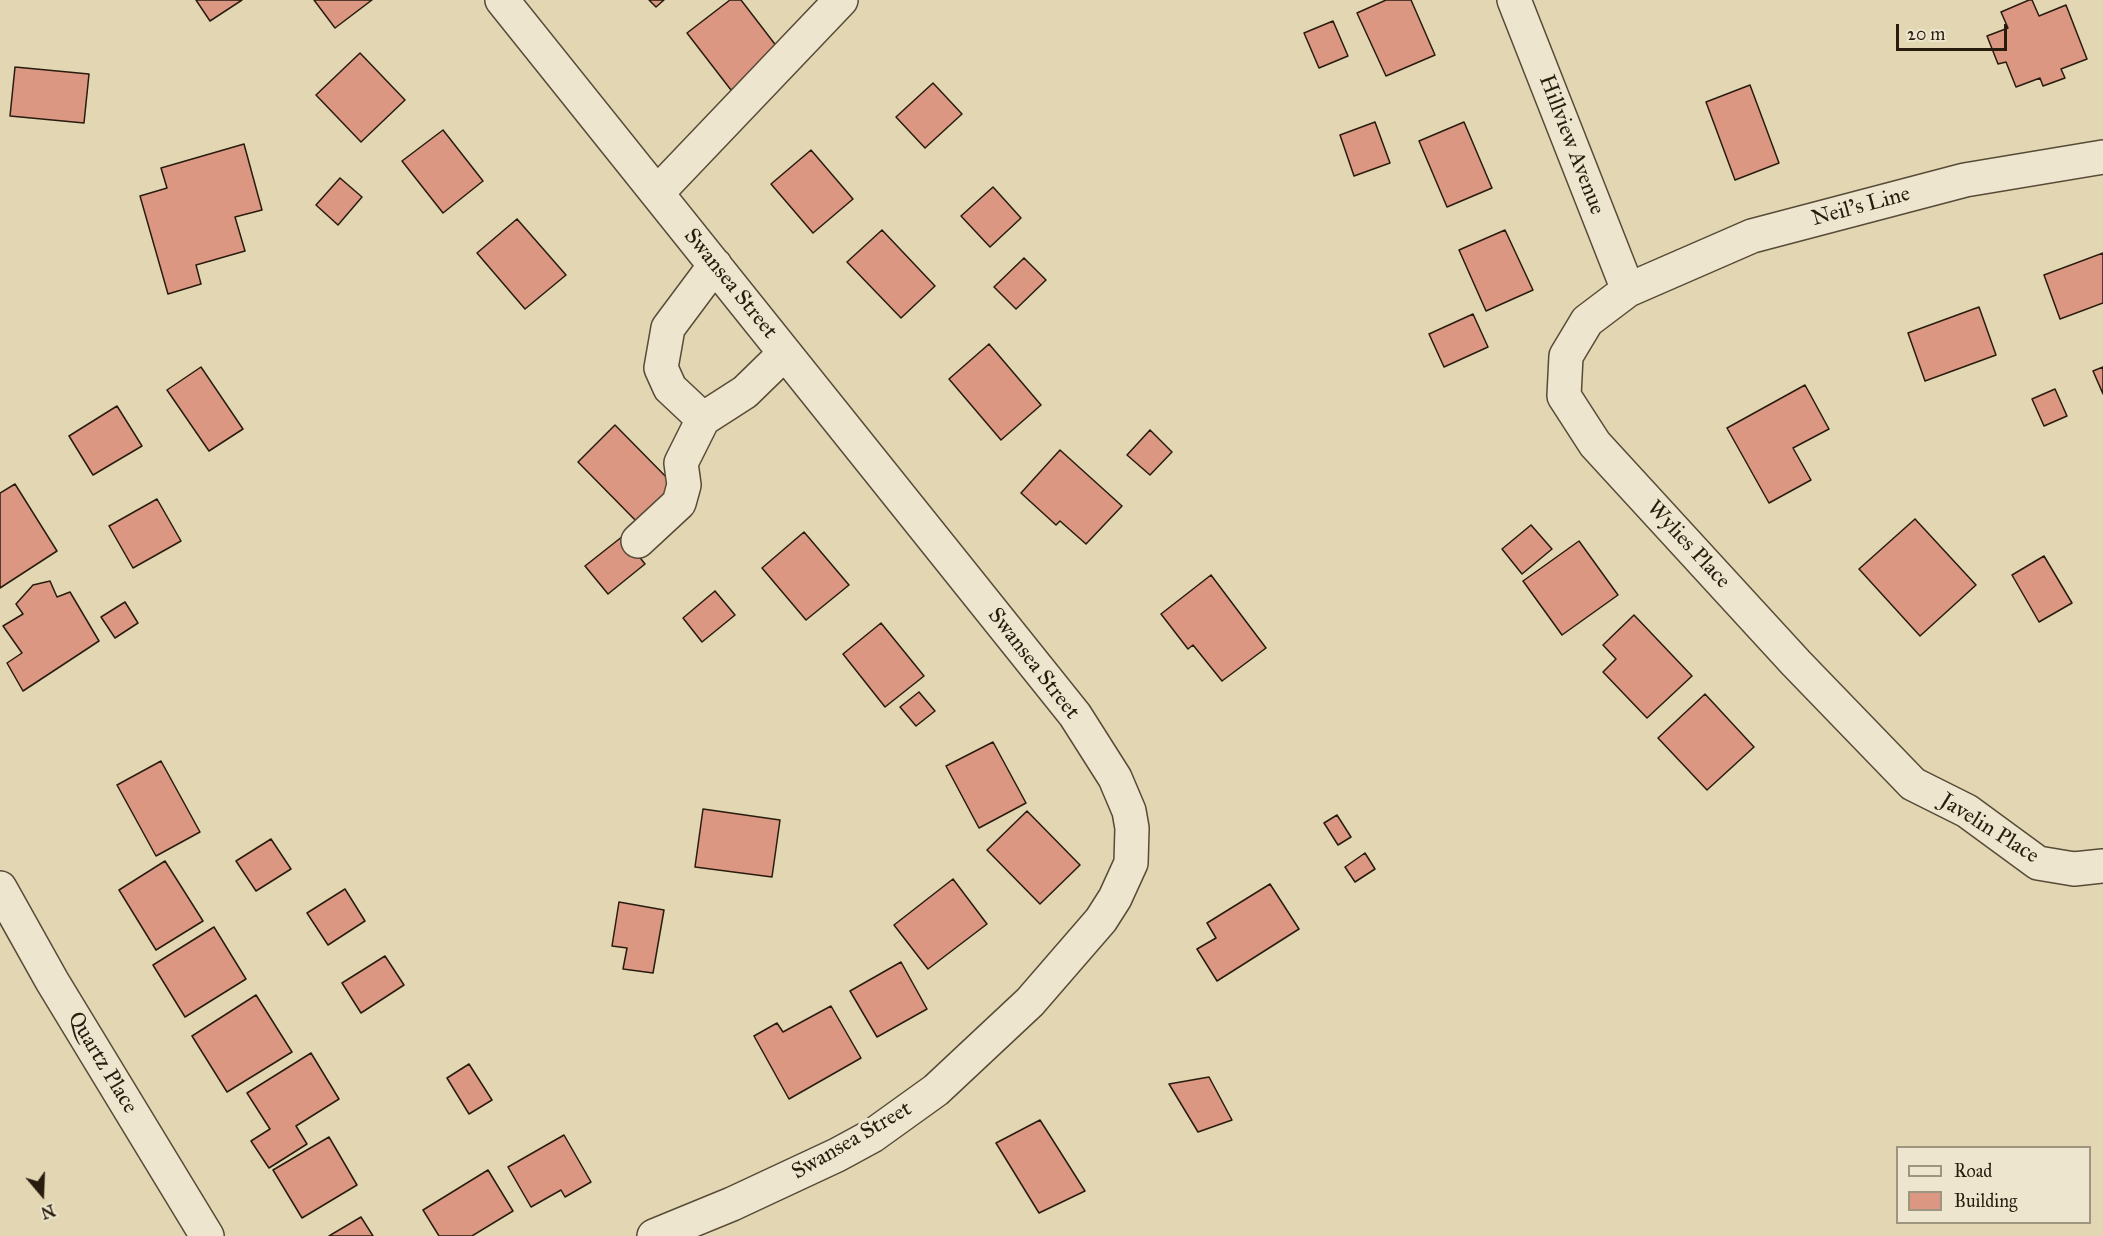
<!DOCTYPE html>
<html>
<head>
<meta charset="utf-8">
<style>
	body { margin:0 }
	#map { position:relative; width:2103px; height:1236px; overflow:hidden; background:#e3d7b3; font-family:"IM FELL Great Primer",serif }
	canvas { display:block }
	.legend { position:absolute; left:1896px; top:1146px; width:195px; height:78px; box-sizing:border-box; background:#ede5ce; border:2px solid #9e9581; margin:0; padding:8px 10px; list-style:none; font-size:18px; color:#281c0e }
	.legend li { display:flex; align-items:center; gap:12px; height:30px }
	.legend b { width:30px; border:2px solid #9e9581 }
	.north { position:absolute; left:12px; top:1164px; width:60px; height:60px; -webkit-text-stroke:4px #ede5ce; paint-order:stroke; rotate:161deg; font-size:16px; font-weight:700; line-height:24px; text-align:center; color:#281c0e }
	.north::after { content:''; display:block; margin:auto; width:21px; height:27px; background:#281c0e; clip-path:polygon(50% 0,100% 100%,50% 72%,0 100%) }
	.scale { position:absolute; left:1896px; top:24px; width:111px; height:27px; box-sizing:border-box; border:3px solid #281c0e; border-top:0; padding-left:8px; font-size:18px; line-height:21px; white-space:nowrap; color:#281c0e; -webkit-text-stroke:4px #ede5ce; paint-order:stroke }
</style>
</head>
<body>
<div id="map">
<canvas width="2103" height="1236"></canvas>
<ul class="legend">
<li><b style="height:8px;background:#ede5ce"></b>Road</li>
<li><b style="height:16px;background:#db9782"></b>Building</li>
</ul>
<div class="north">N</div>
<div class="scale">20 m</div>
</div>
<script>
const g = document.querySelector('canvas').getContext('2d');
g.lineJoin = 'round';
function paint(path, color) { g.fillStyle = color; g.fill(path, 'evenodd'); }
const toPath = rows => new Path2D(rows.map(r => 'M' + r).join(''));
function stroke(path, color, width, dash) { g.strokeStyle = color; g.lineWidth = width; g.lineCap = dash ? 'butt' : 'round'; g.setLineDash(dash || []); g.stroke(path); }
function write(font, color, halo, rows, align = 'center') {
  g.font = font + ' "IM FELL Great Primer",serif'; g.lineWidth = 6; g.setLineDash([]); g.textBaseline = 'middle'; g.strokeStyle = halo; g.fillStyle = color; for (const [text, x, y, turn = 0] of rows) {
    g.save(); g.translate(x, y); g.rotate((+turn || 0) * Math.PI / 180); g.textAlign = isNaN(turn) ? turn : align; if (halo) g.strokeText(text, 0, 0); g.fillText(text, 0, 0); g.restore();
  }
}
const building = toPath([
	[196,0,242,0,210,21,196,0],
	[314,0,372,0,335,28,314,0],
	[649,0,664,0,656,7,649,0],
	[730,0,741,0,781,52,731,90,687,33,730,0],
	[1386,0,1411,0,1435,55,1386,76,1357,13,1386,0],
	[2029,0,2032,0,2039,16,2066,5,2087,59,2061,69,2065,78,2043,86,2040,78,2016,87,2006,62,1998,64,1987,36,2008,28,2001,12,2029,0],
	[1333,21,1348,56,1319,68,1304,33,1333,21],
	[360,53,405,100,361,142,316,95,360,53],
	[15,67,89,74,84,123,10,116,15,67],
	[933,83,962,114,925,148,896,117,933,83],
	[1750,85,1779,163,1735,180,1706,102,1750,85],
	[1375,122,1390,163,1354,176,1340,135,1375,122],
	[1464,122,1492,188,1447,207,1419,141,1464,122],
	[443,130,483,181,443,213,402,161,443,130],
	[244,144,262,210,235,217,245,251,196,265,201,284,168,294,140,196,167,188,161,168,244,144],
	[811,150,853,199,813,233,771,184,811,150],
	[340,178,362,197,338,225,316,205,340,178],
	[993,187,1021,218,990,247,961,216,993,187],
	[517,219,566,275,525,309,477,253,517,219],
	[882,230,935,286,901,318,847,262,882,230],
	[1505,230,1533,290,1486,311,1459,250,1505,230],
	[2103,253,2103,303,2060,319,2044,275,2103,253],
	[1024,258,1046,280,1016,309,994,287,1024,258],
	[1979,307,1996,355,1925,381,1908,333,1979,307],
	[1473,314,1488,347,1444,367,1429,334,1473,314],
	[989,344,1041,405,1001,440,949,379,989,344],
	[201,367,243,429,209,451,167,390,201,367],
	[2103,367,2103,394,2093,371,2103,367],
	[1805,385,1829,429,1793,448,1811,480,1769,503,1727,428,1805,385],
	[2055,389,2067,416,2044,426,2032,399,2055,389],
	[117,406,142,446,93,475,69,436,117,406],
	[615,425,678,489,641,526,578,462,615,425],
	[1150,430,1172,452,1150,475,1127,455,1150,430],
	[1060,450,1122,506,1086,544,1060,521,1056,525,1021,493,1060,450],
	[15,484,57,551,0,588,0,493,15,484],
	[157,499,181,541,133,568,109,526,157,499],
	[1915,519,1976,585,1920,636,1859,569,1915,519],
	[1531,525,1552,549,1522,574,1502,549,1531,525],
	[804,532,849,585,806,620,762,568,804,532],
	[623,536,645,564,608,594,585,566,623,536],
	[1579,541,1618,595,1562,635,1523,581,1579,541],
	[2044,556,2072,603,2039,622,2012,575,2044,556],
	[1211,575,1266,648,1222,681,1193,645,1188,649,1161,614,1211,575],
	[50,581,57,597,70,592,99,641,23,691,7,663,22,653,3,626,23,614,16,604,33,585,50,581],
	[715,591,735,615,702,642,683,618,715,591],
	[125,602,138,623,115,638,101,617,125,602],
	[1634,615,1692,676,1647,718,1603,672,1616,659,1603,645,1634,615],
	[881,623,924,676,885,707,843,654,881,623],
	[919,692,935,711,916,726,900,707,919,692],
	[1705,694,1754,747,1707,790,1658,738,1705,694],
	[993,742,1026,803,979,828,946,766,993,742],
	[161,761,200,832,156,856,117,785,161,761],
	[703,809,780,820,772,877,695,867,703,809],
	[1027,811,1080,865,1040,904,987,850,1027,811],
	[1337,815,1351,837,1338,845,1324,823,1337,815],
	[271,839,291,869,256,891,236,861,271,839],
	[1365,853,1375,869,1355,882,1345,867,1365,853],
	[165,861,203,921,156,950,119,890,165,861],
	[953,879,987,924,928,969,894,925,953,879],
	[1270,884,1299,929,1217,981,1197,949,1216,938,1207,923,1270,884],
	[345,889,365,921,328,945,307,913,345,889],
	[619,902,664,910,653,973,623,969,627,948,612,946,619,902],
	[214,927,246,979,185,1017,153,965,214,927],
	[385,956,404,985,361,1013,342,983,385,956],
	[901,962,927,1009,877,1037,850,991,901,962],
	[256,995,292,1052,227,1092,192,1036,256,995],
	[831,1006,861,1058,789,1099,754,1036,777,1023,783,1032,831,1006],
	[311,1053,339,1099,296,1126,307,1144,269,1168,251,1141,270,1129,247,1093,311,1053],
	[469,1064,492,1100,469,1114,447,1078,469,1064],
	[1209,1077,1232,1120,1198,1132,1169,1084,1209,1077],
	[1040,1120,1085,1191,1039,1213,996,1143,1040,1120],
	[564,1135,591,1182,565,1197,561,1190,531,1207,508,1167,564,1135],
	[329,1137,357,1185,302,1218,273,1170,329,1137],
	[488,1170,513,1211,472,1236,439,1236,423,1210,488,1170],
	[361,1217,373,1236,329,1236,361,1217]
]);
const minor = toPath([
	[502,0,1075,715,1115,778,1129,811,1132,828,1131,863,1115,898,1101,920,1030,1002,936,1090,872,1136,837,1155,732,1204,654,1236],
	[1514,0,1628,290],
	[2103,157,1965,180,1752,236,1628,290,1587,321,1566,356,1564,396,1595,444,1796,663,1913,784,1967,811,2038,863,2074,869,2103,866],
	[657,193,841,0],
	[703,419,670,388,661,368,668,328,715,265],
	[638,541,679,503,684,485,681,463,703,419,745,392,785,353],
	[0,888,52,981,207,1236]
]);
const streetNames = [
	["Hillview Avenue",1571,145,69],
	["Neil's Line",1861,207,-15],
	["Swansea Street",730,284,51],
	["Wylies Place",1688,545,47],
	["Swansea Street",1033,664,52],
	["Javelin Place",1989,829,32],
	["Quartz Place",102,1063,59],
	["Swansea Street",852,1141,-30]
];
paint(building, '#db9782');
stroke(building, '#281c0e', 1.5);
stroke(minor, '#574b37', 36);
stroke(minor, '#ede5ce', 33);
write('22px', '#281c0e', '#ede5ce', streetNames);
</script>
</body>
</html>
